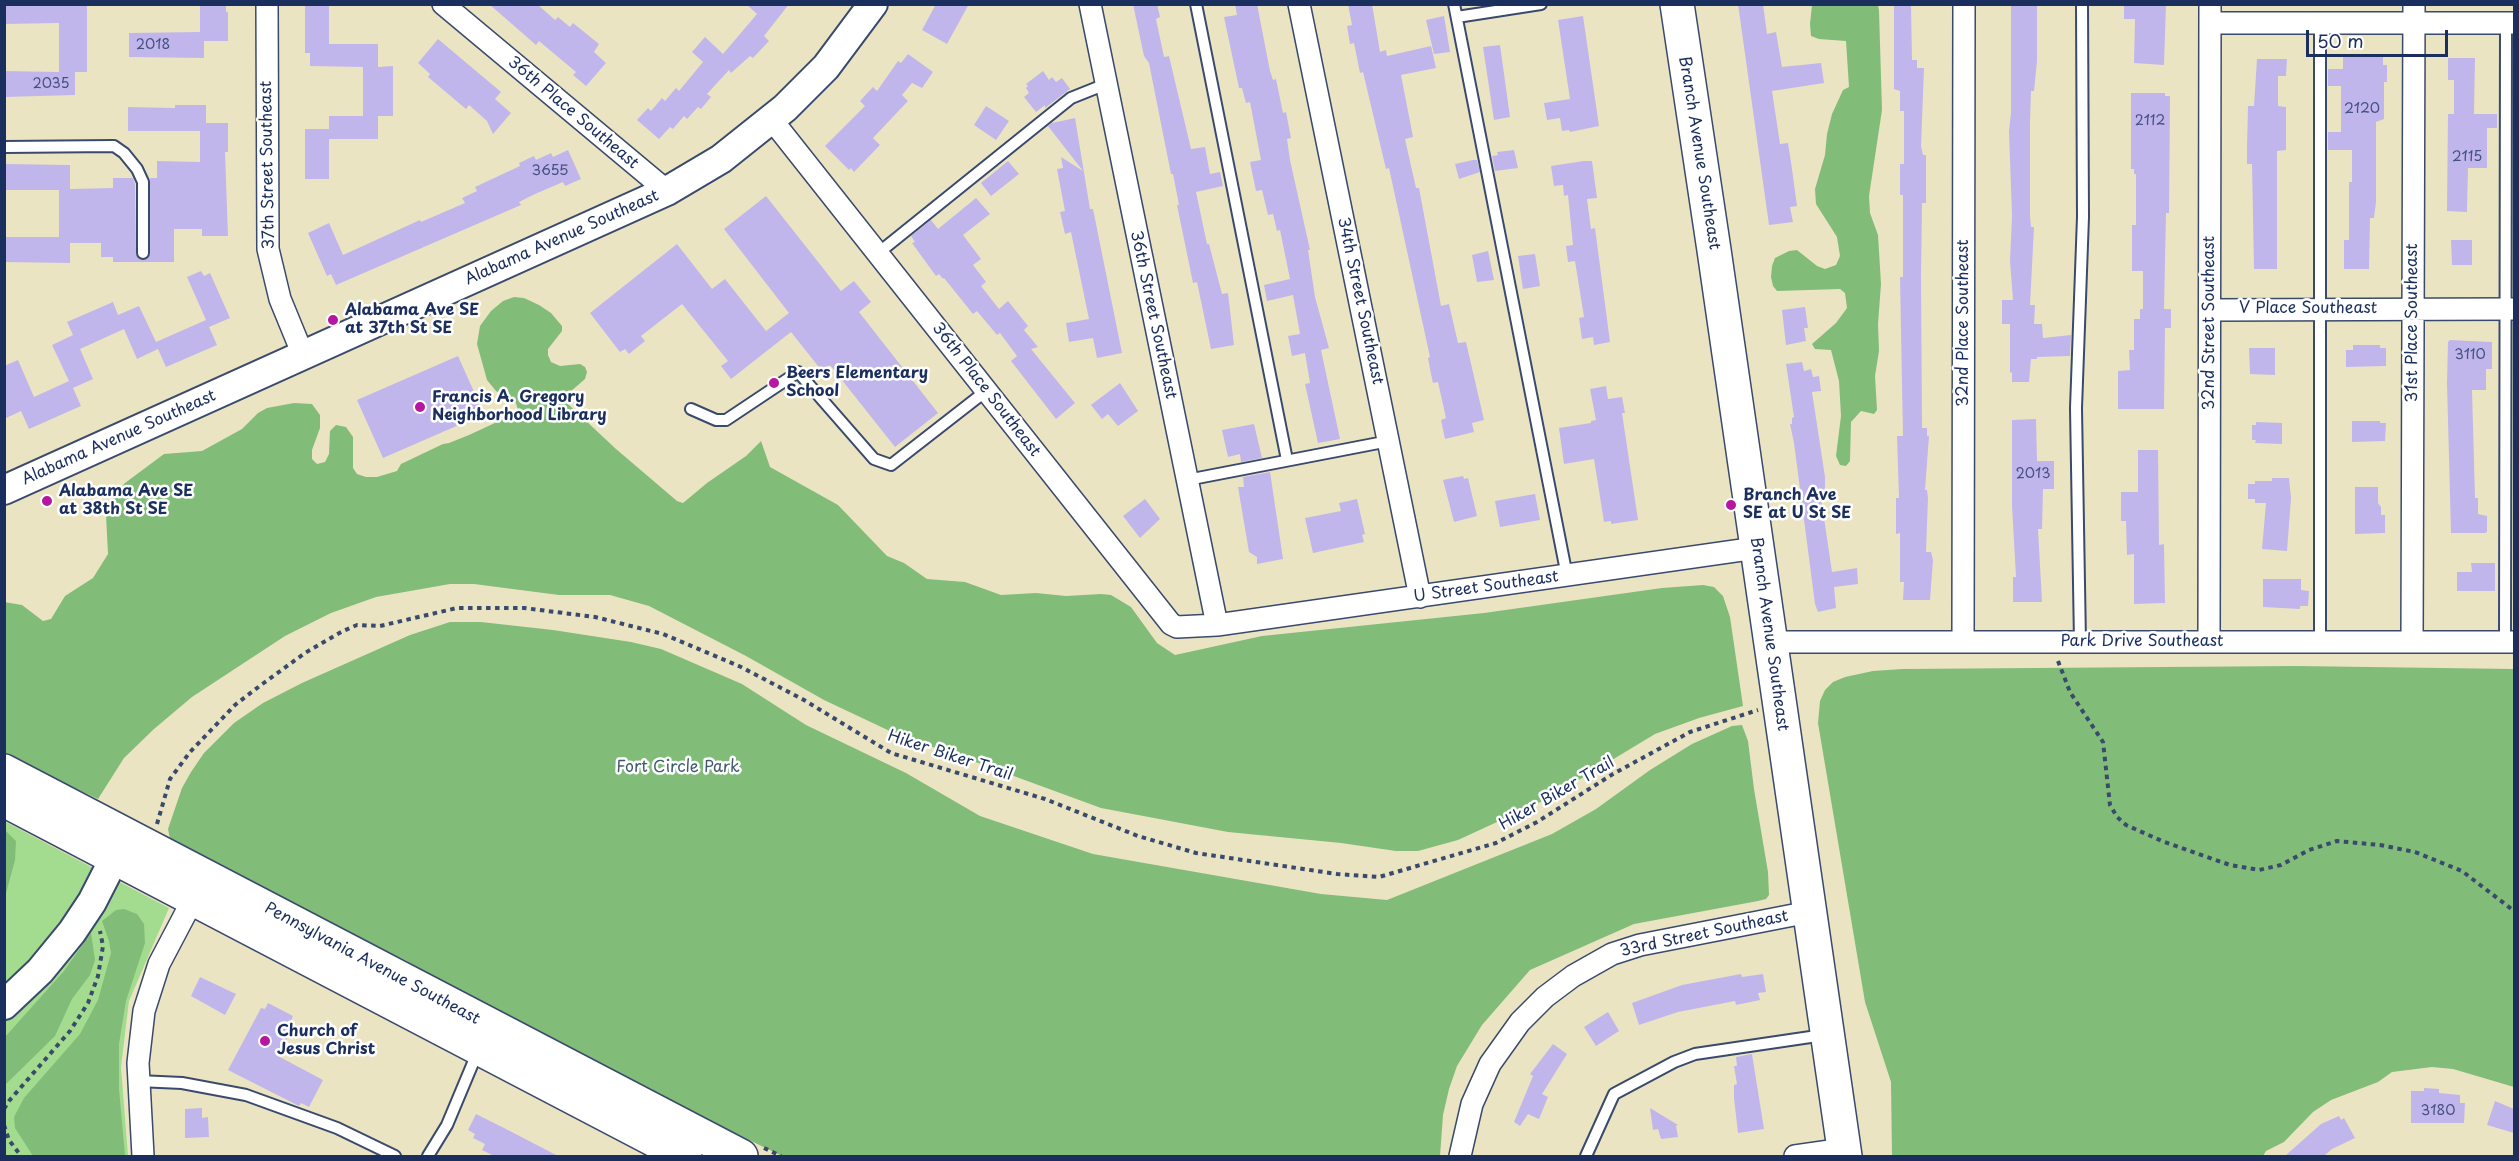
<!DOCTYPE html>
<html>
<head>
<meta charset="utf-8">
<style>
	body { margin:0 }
	#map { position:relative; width:2519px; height:1161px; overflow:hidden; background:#ebe4c3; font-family:"Playpen Sans",sans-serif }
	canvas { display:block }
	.frame { position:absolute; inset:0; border:6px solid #1b2f5e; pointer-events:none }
	.scale { position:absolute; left:2306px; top:30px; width:142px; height:27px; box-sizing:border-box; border:3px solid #1b2f5e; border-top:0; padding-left:8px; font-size:18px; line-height:21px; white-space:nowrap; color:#1b2f5e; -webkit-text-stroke:4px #fff; paint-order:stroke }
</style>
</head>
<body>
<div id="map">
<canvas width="2519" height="1161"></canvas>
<div class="frame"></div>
<div class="scale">50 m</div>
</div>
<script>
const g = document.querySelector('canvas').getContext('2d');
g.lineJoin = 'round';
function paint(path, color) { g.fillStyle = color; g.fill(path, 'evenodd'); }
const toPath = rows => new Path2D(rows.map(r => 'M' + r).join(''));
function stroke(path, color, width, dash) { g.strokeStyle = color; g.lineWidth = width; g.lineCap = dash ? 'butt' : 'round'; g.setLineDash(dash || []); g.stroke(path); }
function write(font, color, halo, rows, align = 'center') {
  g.font = font + ' "Playpen Sans",sans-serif'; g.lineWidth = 5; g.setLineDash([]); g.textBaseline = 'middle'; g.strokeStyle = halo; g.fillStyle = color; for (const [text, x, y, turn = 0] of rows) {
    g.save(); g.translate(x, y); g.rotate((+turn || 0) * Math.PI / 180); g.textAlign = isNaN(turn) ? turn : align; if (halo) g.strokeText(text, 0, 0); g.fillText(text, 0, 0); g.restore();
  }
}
const green = toPath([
	[4,821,169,908,129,1001,121,1067,128,1156,5,1156]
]);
const forest = toPath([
	[1812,5,1878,5,1879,11,1882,110,1869,196,1870,213,1878,235,1881,284,1878,324,1879,351,1875,376,1877,410,1874,414,1861,411,1851,422,1850,461,1846,466,1840,465,1836,456,1841,416,1839,381,1831,350,1815,349,1812,344,1836,323,1847,308,1845,293,1840,289,1777,291,1773,286,1771,277,1772,266,1775,258,1789,251,1797,250,1817,266,1825,269,1836,265,1840,256,1837,237,1816,204,1815,189,1825,155,1827,134,1832,114,1843,90,1849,87,1846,41,1819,39,1811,36,1810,24],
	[514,297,524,298,539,305,551,313,562,326,562,331,548,349,548,355,551,362,560,366,580,364,585,367,587,372,585,379,570,392,568,397,569,405,616,449,677,501,683,503,707,483,746,456,761,441,770,467,838,505,887,556,904,563,927,579,965,582,1001,595,1036,593,1066,596,1101,594,1111,595,1131,607,1157,643,1175,655,1262,636,1484,613,1662,588,1703,585,1714,587,1723,596,1730,617,1743,706,1699,718,1655,734,1549,798,1458,840,1418,851,1396,851,1341,843,1228,832,1101,808,940,749,913,742,824,700,746,656,649,606,610,595,559,595,474,584,450,584,376,597,331,613,285,636,192,697,154,729,124,758,98,799,5,755,4,602,22,605,43,621,51,619,65,596,93,578,108,554,106,515,114,496,125,483,164,454,202,451,242,429,258,413,267,408,294,403,312,404,320,415,320,428,312,450,312,459,317,464,325,462,329,454,330,431,336,425,346,427,353,437,353,468,357,474,366,477,377,477,397,471,401,464,443,444,449,443,469,435,510,416,518,410,516,403,496,391,487,380,477,344,480,326,491,311,503,301],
	[450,622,481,622,553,630,631,642,661,649,742,684,806,725,906,773,980,816,1093,854,1321,894,1387,900,1552,834,1596,809,1650,770,1692,744,1732,726,1742,725,1748,741,1754,789,1768,872,1769,895,1766,899,1758,901,1634,924,1530,970,1482,1025,1457,1066,1449,1089,1443,1115,1440,1156,782,1156,673,1103,651,1089,524,1028,431,978,407,961,298,908,170,839,168,829,182,788,191,772,204,753,234,723,263,703,302,683,410,635],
	[2296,666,2514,669,2514,1087,2453,1069,2432,1067,2392,1072,2378,1082,2331,1100,2313,1112,2284,1142,2266,1151,2263,1156,1892,1156,1891,1082,1865,1002,1818,723,1820,701,1825,690,1833,682,1845,677,1873,671,1902,669],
	[5,830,16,841,15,860,5,897],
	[124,909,137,914,144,924,145,943,126,1001,119,1044,119,1089,125,1156,33,1156,15,1128,14,1117,24,1098,80,1034,98,1000,111,953,109,941,102,921,116,910],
	[91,933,95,960,90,975,72,999,55,1036,5,1085,5,1037,64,971]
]);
const building = toPath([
	[4,4,87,4,87,72,75,72,75,95,4,97,4,71,59,72,59,23,4,24],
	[200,4,226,4,226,12,228,12,228,41,204,41,204,58,129,57,129,33,200,32],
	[305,4,329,4,329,44,378,44,378,67,393,66,393,116,378,116,378,139,329,139,329,179,305,179,305,129,329,129,329,116,363,116,363,67,310,66,310,53,305,53],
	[489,4,537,4,555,20,558,17,570,27,573,23,599,44,594,52,606,63,586,86,573,75,576,72,539,41,536,45],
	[746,4,789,4,764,36,769,41,753,58,750,56,731,73,729,70,707,94,711,97,701,109,698,107,687,119,684,116,673,129,670,127,659,139,637,120,648,108,651,111,662,98,665,101,676,88,679,91,703,62,692,52,705,37,723,54,757,14],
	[936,4,969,4,947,44,922,30],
	[1133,4,1157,4,1160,17,1156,19,1164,57,1169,56,1191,149,1205,147,1210,174,1220,172,1223,186,1196,192,1207,244,1209,244,1222,294,1228,293,1234,345,1211,349,1197,282,1193,283,1177,205,1179,205,1173,174,1171,174,1149,63,1144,56],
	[1235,4,1257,4,1270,71,1273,80,1276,79,1283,113,1286,112,1291,138,1287,139,1290,160,1310,250,1308,250,1315,297,1329,348,1321,350,1340,439,1318,443,1305,384,1310,383,1305,353,1292,356,1288,336,1300,334,1293,295,1267,301,1264,285,1290,279,1280,230,1277,231,1273,214,1268,215,1262,190,1256,191,1250,162,1261,160,1250,102,1246,103,1242,88,1239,88,1224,17,1237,15],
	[1348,4,1372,4,1380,52,1386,50,1387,56,1431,46,1436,68,1401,75,1413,137,1405,139,1416,188,1419,188,1441,306,1449,304,1458,343,1466,342,1484,420,1472,423,1474,432,1445,439,1441,420,1446,418,1438,382,1433,383,1431,374,1428,358,1430,357,1389,168,1386,169,1363,72,1360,73,1354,43,1350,44,1347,26,1352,25],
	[1738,4,1763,4,1767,34,1776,32,1782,67,1821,63,1824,83,1772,91,1780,144,1788,143,1791,162,1797,206,1790,207,1793,222,1769,225],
	[1894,4,1911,4,1912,60,1917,60,1917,68,1924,68,1921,146,1923,155,1926,155,1926,203,1922,203,1921,277,1922,428,1927,428,1927,436,1929,436,1925,490,1927,490,1928,498,1926,552,1931,552,1933,560,1930,600,1903,600,1904,582,1900,582,1900,533,1896,534,1896,498,1899,498,1897,436,1903,436,1900,277,1903,277,1903,195,1900,195,1900,164,1904,164,1904,111,1900,111,1900,91,1894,89],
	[2011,4,2037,4,2037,61,2034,91,2031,91,2030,122,2030,216,2031,227,2034,227,2030,305,2035,305,2034,324,2042,324,2043,338,2071,335,2070,356,2037,357,2037,359,2031,359,2029,382,2012,382,2012,372,2010,373,2010,324,2002,324,2002,300,2013,300,2010,261,2012,216,2009,131,2011,113],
	[2124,4,2166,4,2164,65,2134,63,2135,19,2124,19],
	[1444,16,1450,52,1434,54,1426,20],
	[1583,16,1599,126,1570,132,1569,130,1562,131,1560,118,1547,120,1544,103,1570,99,1558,20],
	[438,39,501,92,495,99,511,113,493,134,487,121,469,105,466,109,428,77,430,74,418,63],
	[1500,45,1510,117,1494,120,1483,47],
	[908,54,933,72,922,88,912,83,902,95,908,101,873,138,880,145,854,172,851,168,849,170,825,146,865,106,860,101,873,87,877,91,898,61,901,63],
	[2343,54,2383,54,2383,65,2387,65,2387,82,2384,82,2384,119,2376,122,2376,202,2374,218,2370,218,2369,269,2344,269,2344,240,2349,240,2349,182,2352,182,2352,150,2328,150,2328,132,2341,132,2341,86,2328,86,2328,69,2343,69],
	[2448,58,2475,58,2474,114,2497,114,2497,128,2487,128,2487,168,2468,168,2467,212,2447,211,2448,114,2454,114,2454,80,2448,80],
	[2257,59,2287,59,2286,76,2278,76,2278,106,2286,107,2286,150,2277,151,2277,269,2254,269,2252,164,2247,164,2247,148,2248,106,2254,106],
	[1043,71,1049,80,1052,77,1056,82,1062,78,1070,89,1045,108,1045,105,1036,112,1024,97,1029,93,1026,88,1028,86,1026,84],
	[2131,93,2165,93,2165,96,2170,96,2169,213,2166,213,2164,309,2171,309,2171,328,2165,328,2164,409,2118,409,2118,371,2130,370,2129,350,2134,350,2134,319,2140,319,2140,309,2143,309,2143,271,2132,271,2132,225,2136,225,2136,174,2134,174,2134,169,2131,169],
	[175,105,206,105,206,123,228,123,228,152,225,152,228,236,202,236,202,229,174,229,174,262,113,262,113,257,101,257,101,243,70,243,70,263,4,262,4,237,59,237,59,190,4,190,4,164,70,165,70,189,113,188,113,178,133,178,135,184,136,254,140,260,147,259,150,253,150,178,157,178,157,161,200,162,200,131,128,131,128,107,175,108],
	[986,106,1009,121,996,140,974,125],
	[1075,118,1090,209,1093,209,1122,353,1097,358,1093,338,1069,342,1066,323,1089,319,1071,232,1065,234,1060,212,1065,211,1057,169,1063,168,1061,157,1083,171,1048,126,1052,123],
	[568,150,581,179,565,186,563,182,535,194,519,202,521,205,336,285,331,274,327,276,308,233,329,223,343,255,420,220,421,222,465,203,462,198,477,191,475,187,520,166,519,163,534,156,536,160,551,153,553,157],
	[1514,150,1518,168,1495,171,1492,156,1498,155,1497,152],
	[1473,160,1477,160,1480,172,1459,179,1455,164],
	[1008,161,1019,174,991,196,981,183],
	[1584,161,1592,161,1597,198,1587,199,1591,229,1595,228,1610,342,1594,345,1593,337,1582,339,1579,318,1584,317,1575,261,1568,262,1566,246,1573,245,1568,195,1564,196,1563,185,1554,186,1551,166],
	[766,196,841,291,854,281,871,302,859,312,938,413,895,447,830,365,822,371,791,332,731,379,721,366,728,361,682,304,641,336,645,341,629,354,625,349,620,352,590,313,677,244,712,289,725,279,766,331,789,313,724,229],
	[976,198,990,214,963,235,981,259,973,265,986,282,981,286,999,309,1008,301,1028,326,1024,330,1038,347,1031,349,1075,403,1056,419,1011,361,1017,356,1000,333,997,335,977,311,973,314,944,278,943,279,939,274,936,276,912,243,915,242,911,236,931,220,938,229],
	[2451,240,2472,240,2472,265,2452,265],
	[1488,251,1494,280,1477,282,1472,255],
	[1535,254,1540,286,1523,289,1518,256],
	[201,271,204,276,210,273,230,318,209,327,217,345,166,367,158,349,137,359,124,329,80,349,93,379,73,388,81,406,29,429,21,411,4,419,4,366,18,360,34,397,69,381,52,345,73,335,67,322,113,302,118,315,139,306,156,342,206,320,187,277],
	[1805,307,1808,328,1804,328,1806,341,1786,345,1782,310],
	[2450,340,2492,342,2492,369,2486,369,2486,390,2472,390,2475,498,2478,498,2478,514,2487,516,2487,532,2485,533,2451,533,2447,383,2448,342],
	[2353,345,2380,345,2380,348,2386,348,2386,366,2346,367,2346,350,2353,350],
	[2249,348,2275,348,2275,375,2250,374],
	[458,356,484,414,383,458,357,400],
	[1802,362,1804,371,1811,369,1813,377,1819,376,1821,391,1812,392,1825,477,1825,490,1820,491,1832,572,1857,568,1858,584,1834,587,1836,608,1818,612,1815,604,1794,443,1790,424,1792,424,1792,418,1794,417,1786,364],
	[1120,383,1138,411,1118,426,1108,414,1102,419,1091,405],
	[1606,386,1608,399,1622,397,1625,413,1622,413,1638,520,1611,524,1611,521,1604,522,1594,459,1564,464,1559,428,1591,423,1591,421,1596,420,1590,389],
	[2036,419,2037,461,2054,461,2054,489,2043,489,2042,529,2038,529,2042,602,2013,602,2013,577,2016,577,2012,506,2012,420],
	[2352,421,2380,421,2380,423,2386,423,2385,441,2352,442],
	[2256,422,2282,423,2282,444,2255,443,2256,440,2252,440,2252,425,2256,425],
	[1254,424,1262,458,1241,462,1240,454,1228,457,1222,430],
	[2138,450,2158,450,2159,545,2164,544,2165,603,2134,604,2134,554,2127,555,2126,521,2121,521,2121,492,2138,492],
	[1270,472,1283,559,1257,564,1257,557,1249,552,1238,487,1244,487,1243,477],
	[1463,476,1464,479,1468,478,1477,516,1454,522,1443,480],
	[2272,478,2289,478,2291,498,2287,551,2262,549,2266,503,2255,503,2255,499,2248,499,2248,484,2255,484,2255,481,2272,481],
	[2355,487,2378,487,2378,503,2381,507,2381,515,2385,515,2385,533,2355,534],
	[1535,494,1540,520,1500,527,1495,501],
	[1145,499,1160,519,1140,538,1123,516],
	[1357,499,1365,534,1362,535,1364,542,1313,553,1305,518,1341,511,1339,503],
	[2471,563,2495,563,2495,591,2457,591,2457,572,2472,572],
	[2263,579,2301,579,2301,590,2309,591,2308,606,2300,606,2300,609,2263,607],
	[1741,974,1742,977,1763,974,1766,992,1758,993,1760,1000,1736,1005,1735,1001,1678,1012,1639,1025,1632,1003,1682,985],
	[200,977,236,994,225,1015,191,996],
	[268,1003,293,1016,290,1023,294,1025,278,1056,323,1080,309,1107,301,1103,299,1106,228,1070,261,1008,265,1009],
	[1608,1012,1619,1031,1596,1046,1584,1027],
	[1553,1044,1567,1054,1542,1094,1548,1097,1539,1119,1528,1114,1520,1126,1514,1122,1533,1076,1530,1074],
	[1752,1054,1764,1129,1738,1133,1734,1098,1734,1085,1737,1084,1734,1066,1737,1066,1736,1057],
	[2424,1088,2439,1089,2439,1093,2460,1095,2460,1103,2465,1103,2464,1123,2411,1123,2411,1091,2424,1091],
	[2495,1101,2514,1109,2514,1133,2487,1125],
	[202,1108,202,1118,208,1117,209,1137,185,1138,185,1109],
	[1650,1108,1678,1125,1676,1126,1678,1137,1661,1139,1658,1129,1653,1130],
	[476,1114,506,1129,558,1156,494,1156,482,1150,485,1144,473,1138,475,1134,468,1130],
	[2339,1116,2341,1120,2344,1118,2355,1138,2332,1149,2324,1156,2285,1156,2321,1124]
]);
const path = toPath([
	[2058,661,2070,692,2103,742,2110,805,2117,817,2126,825,2162,841,2230,865,2259,870,2281,865,2309,850,2337,841,2380,845,2415,852,2462,871,2514,911],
	[157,824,170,779,190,752,235,705,261,685,305,653,343,631,357,625,380,626,457,608,524,608,595,617,663,634,741,667,804,700,891,753,1045,799,1138,836,1196,853,1337,874,1379,877,1496,843,1537,822,1613,774,1690,732,1758,710],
	[4,1109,9,1101,70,1031,88,1003,98,976,103,946,100,931],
	[4,1125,9,1140,21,1156],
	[764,1148,781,1156]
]);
const service = toPath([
	[1196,4,1287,460],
	[1454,4,1567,576],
	[1457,17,1541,4],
	[4,147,114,146,124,153,137,169,143,182,143,253],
	[877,254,1071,98,1106,84],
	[691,409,716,420,726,420,798,372,874,459,891,465,986,391],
	[1187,480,1389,441],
	[2080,642,2076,408,2083,217,2082,4],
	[2320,642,2320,23],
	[2505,642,2506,23],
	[138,1081,182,1083,246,1095,337,1128,395,1156],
	[428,1156,447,1125,478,1051],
	[1586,1156,1614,1094,1674,1062,1695,1054,1824,1035]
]);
const minor = toPath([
	[267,4,268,249,280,299,303,355],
	[443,4,667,191],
	[1090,4,1217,625],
	[1299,4,1420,597],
	[2210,23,2514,23],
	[772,120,1171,624,1177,627,1217,625,1756,548],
	[2210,310,2514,309],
	[2412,641,2414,4],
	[1769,642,2514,642],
	[1963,642,1964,4],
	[2209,642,2210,4],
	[143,1156,138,1063,144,1011,159,964,199,888],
	[1460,1156,1472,1104,1490,1064,1520,1022,1545,997,1573,976,1612,954,1640,945,1809,912],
	[1795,1156,1844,1149]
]);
const secondary = toPath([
	[4,490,667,191,721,159,785,108,826,67,873,4],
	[4,1005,40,971,72,932,92,902,115,857,128,840]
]);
const trunk = toPath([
	[1677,4,1714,250,1845,1156],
	[4,771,741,1156],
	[4,800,685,1156]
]);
const markers = [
	[333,320,6,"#b5179e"],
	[774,383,6,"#b5179e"],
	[420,407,6,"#b5179e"],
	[47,501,6,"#b5179e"],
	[1731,505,6,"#b5179e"],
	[265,1041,6,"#b5179e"]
];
const numberNames = [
	["2018",153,45],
	["2035",51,84],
	["2120",2362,109],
	["2112",2150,121],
	["2115",2467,157],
	["3655",550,171],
	["3110",2470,355],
	["2013",2033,474],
	["3180",2438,1111]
];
const streetNames = [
	["36th Place Southeast",573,113,40],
	["Branch Avenue Southeast",1699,153,81],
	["37th Street Southeast",268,165,-91],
	["Alabama Avenue Southeast",562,238,-24],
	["34th Street Southeast",1360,301,78],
	["V Place Southeast",2308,309],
	["36th Street Southeast",1153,315,78],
	["32nd Place Southeast",1964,323,-90],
	["32nd Street Southeast",2210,323,-90],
	["31st Place Southeast",2413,323,-90],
	["36th Place Southeast",986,390,52],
	["Alabama Avenue Southeast",119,438,-24],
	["U Street Southeast",1486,587,-8],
	["Branch Avenue Southeast",1769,634,82],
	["Park Drive Southeast",2142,642],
	["Hiker Biker Trail",950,756,18],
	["Hiker Biker Trail",1557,794,-30],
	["33rd Street Southeast",1704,934,-12],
	["Pennsylvania Avenue Southeast",372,964,28]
];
const poiNames = [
	["Alabama Ave SE",345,311],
	["at 37th St SE",345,329],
	["Beers Elementary",786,374],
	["School",786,392],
	["Francis A. Gregory",432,398],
	["Neighborhood Library",432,416],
	["Alabama Ave SE",59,492],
	["at 38th St SE",59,510],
	["Branch Ave",1743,496],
	["SE at U St SE",1743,514],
	["Church of",277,1032],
	["Jesus Christ",277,1050]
];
const parkNames = [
	["Fort Circle Park",678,768]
];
paint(green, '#a3dc8e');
paint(forest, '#82bc79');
paint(building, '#c0b6eb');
stroke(service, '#3a4a6d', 14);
stroke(minor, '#3a4a6d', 24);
stroke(secondary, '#3a4a6d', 32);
stroke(trunk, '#3a4a6d', 36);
stroke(path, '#3a4a6d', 4, [4.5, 4.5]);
stroke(service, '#fff', 10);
stroke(minor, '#fff', 21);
stroke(secondary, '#fff', 28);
stroke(trunk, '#fff', 33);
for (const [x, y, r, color] of markers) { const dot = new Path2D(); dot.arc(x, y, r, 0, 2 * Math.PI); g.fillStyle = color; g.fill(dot); stroke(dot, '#fff', 2); }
write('14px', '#445181', null, numberNames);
write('16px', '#1b2f5e', '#fff', streetNames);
write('bold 16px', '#1b2f5e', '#fff', poiNames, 'left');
write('16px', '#3d5a6a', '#fff', parkNames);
</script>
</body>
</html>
